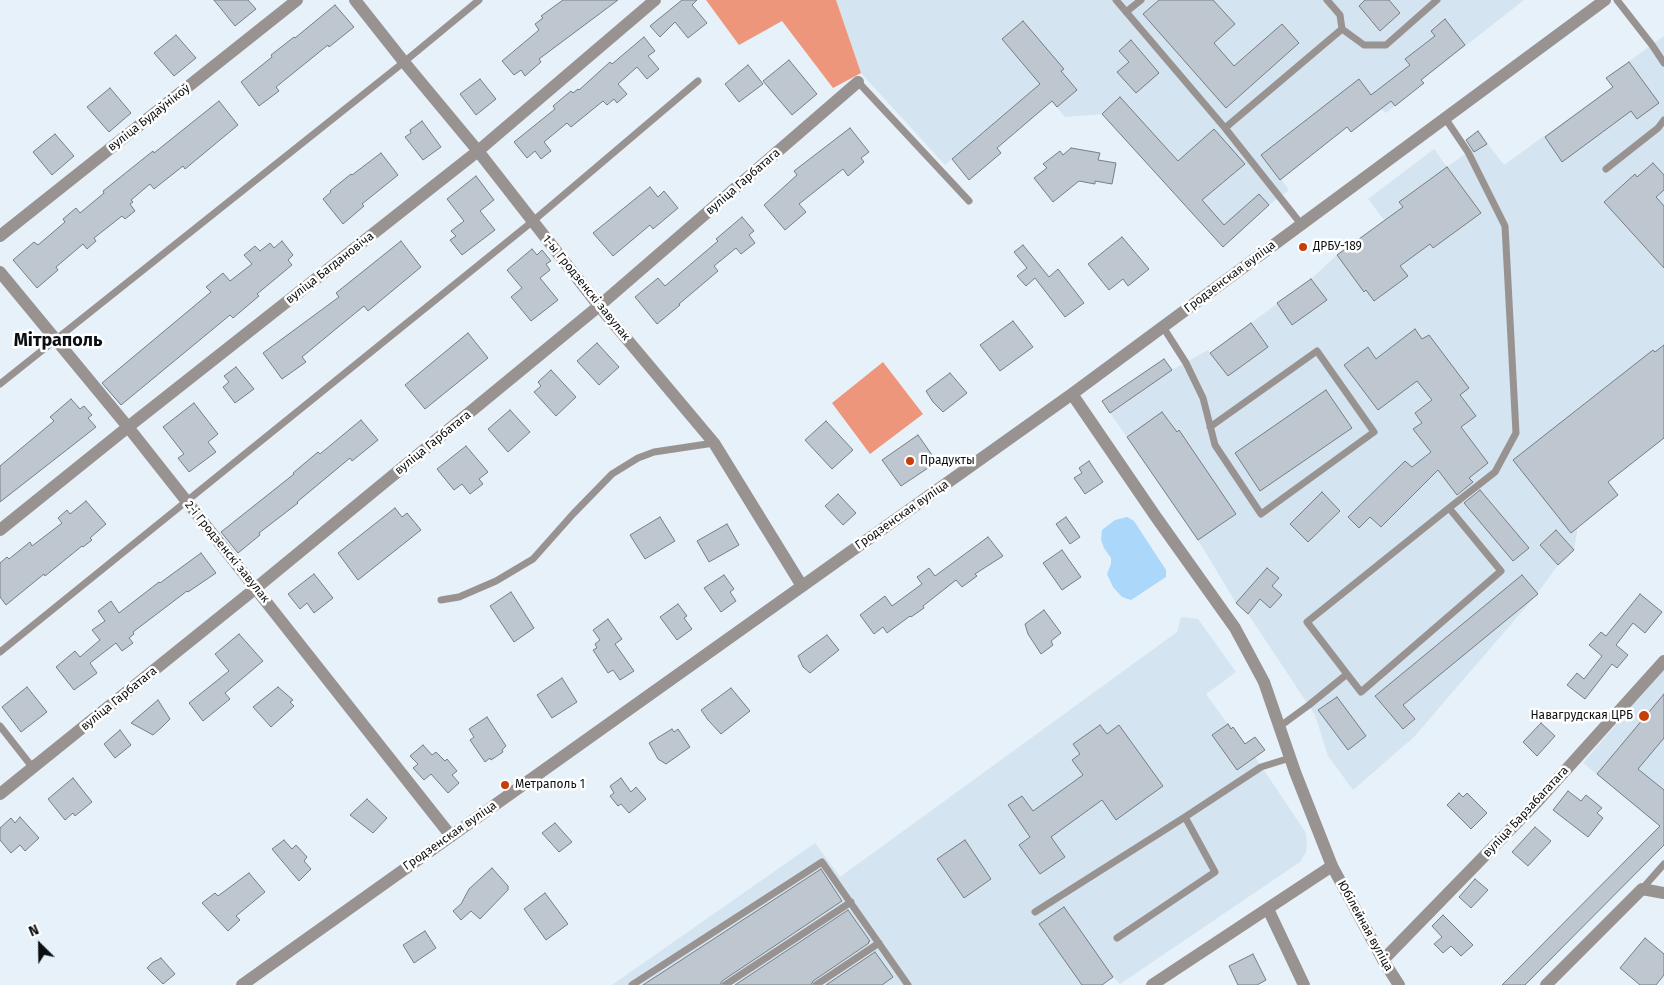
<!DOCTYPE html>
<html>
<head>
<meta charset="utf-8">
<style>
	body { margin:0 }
	#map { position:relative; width:1664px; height:985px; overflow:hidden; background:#e7f1f9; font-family:"Fira Sans",sans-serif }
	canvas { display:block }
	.north { position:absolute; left:15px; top:920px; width:50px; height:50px; -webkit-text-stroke:4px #fff; paint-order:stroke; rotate:337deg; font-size:14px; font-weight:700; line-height:20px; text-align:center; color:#0c0f12 }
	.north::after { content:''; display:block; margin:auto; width:18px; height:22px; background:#0c0f12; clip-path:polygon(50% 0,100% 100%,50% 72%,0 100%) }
</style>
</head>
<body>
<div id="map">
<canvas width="1664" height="985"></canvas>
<div class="north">N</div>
</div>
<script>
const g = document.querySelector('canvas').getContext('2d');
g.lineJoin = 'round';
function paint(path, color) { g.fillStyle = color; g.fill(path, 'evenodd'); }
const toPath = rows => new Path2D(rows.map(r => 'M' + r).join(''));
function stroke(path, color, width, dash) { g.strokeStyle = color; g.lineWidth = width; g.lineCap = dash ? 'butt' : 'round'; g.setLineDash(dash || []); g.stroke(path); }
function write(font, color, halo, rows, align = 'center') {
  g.font = font + ' "Fira Sans",sans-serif'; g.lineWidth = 5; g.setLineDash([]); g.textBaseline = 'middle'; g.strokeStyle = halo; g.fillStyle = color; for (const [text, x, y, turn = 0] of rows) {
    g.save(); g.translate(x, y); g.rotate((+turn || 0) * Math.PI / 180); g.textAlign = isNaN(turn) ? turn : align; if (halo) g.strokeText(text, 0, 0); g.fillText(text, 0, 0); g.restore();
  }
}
const built = toPath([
	[836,0,1524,0,1422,80,1424,83,1386,113,1381,109,1351,132,1347,127,1281,179,1289,190,1269,205,1223,247,1102,114,1065,117,1040,88,1032,91,945,165,861,73],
	[1664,36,1664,438,1608,482,1618,495,1578,527,1574,550,1558,565,1537,594,1414,737,1353,790,1328,756,1315,715,1248,614,1236,603,1198,540,1102,401,1164,359,1172,370,1208,350,1210,353,1311,279,1337,255,1384,220,1368,199,1434,149,1447,167,1472,149,1466,140,1478,131,1504,165,1612,87,1606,78],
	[1181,617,1198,619,1236,672,1206,694,1227,723,1233,727,1245,743,1255,737,1265,750,1255,757,1306,833,1307,844,1306,852,1300,862,1120,984,1113,977,1102,985,612,985,815,843,840,877,1177,632],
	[1664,669,1664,829,1583,763]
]);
const forest = toPath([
	[706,0,836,0,861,73,833,88,782,21,739,45],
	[883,362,923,414,870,454,832,403]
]);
const water = toPath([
	[1127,517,1134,521,1166,570,1166,577,1131,600,1122,597,1113,587,1107,574,1111,564,1111,558,1104,548,1101,540,1102,530,1115,520]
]);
const building = toPath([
	[214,0,248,0,256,9,235,26,214,0],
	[563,0,618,0,539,59,541,62,525,76,521,70,514,75,502,61,539,30,535,24,543,18,541,16,563,0],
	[682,0,697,0,692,5,707,23,688,38,675,22,660,37,650,26,682,0],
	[1159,0,1213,0,1235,24,1214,43,1234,66,1282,24,1299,43,1226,108,1143,14,1159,0],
	[1365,0,1389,0,1400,13,1380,31,1359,6,1365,0],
	[335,5,354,27,329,47,328,45,276,87,279,91,259,106,241,82,272,57,271,55,294,37,295,38,335,5],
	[1445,19,1465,45,1421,80,1424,83,1395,106,1391,101,1351,132,1347,127,1280,180,1261,155,1359,79,1371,95,1410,65,1405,59,1435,36,1431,31,1445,19],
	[1023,21,1064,69,1061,71,1077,90,1057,107,1052,101,997,148,1001,153,969,180,952,159,1040,84,1002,39,1023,21],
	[176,35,196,58,174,76,154,53,176,35],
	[644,37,655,51,648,56,659,69,647,79,637,67,618,84,627,94,617,103,614,99,607,105,603,101,571,127,567,123,544,142,551,151,541,159,535,151,527,158,514,142,555,109,553,106,571,91,573,93,578,89,579,90,610,62,612,64,644,37],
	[1131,40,1159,73,1136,93,1117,72,1129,62,1119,51,1131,40],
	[789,60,817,94,792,115,763,81,789,60],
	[1629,62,1659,103,1637,119,1631,111,1562,162,1545,137,1613,87,1606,78,1629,62],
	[748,65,763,84,739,102,725,84,748,65],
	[480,79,496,99,476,115,460,94,480,79],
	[110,88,131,113,109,132,87,107,110,88],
	[1120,97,1178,161,1214,129,1245,164,1202,200,1224,225,1259,194,1269,205,1223,247,1102,114,1120,97],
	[219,101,238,125,185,169,183,166,154,189,150,184,131,200,133,202,130,204,135,211,125,219,122,216,94,238,96,241,87,249,83,244,56,267,58,270,37,288,13,260,34,242,38,245,65,222,63,219,76,208,80,213,104,193,103,191,153,151,154,153,219,101],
	[422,121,441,147,423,160,405,137,411,133,410,130,422,121],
	[850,128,869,152,861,158,864,162,848,176,843,169,799,204,806,212,785,230,764,205,797,175,794,171,850,128],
	[1478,131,1487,144,1474,152,1466,140,1478,131],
	[55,134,74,156,52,175,33,152,55,134],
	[1071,148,1100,153,1098,160,1116,163,1112,184,1095,181,1095,184,1079,181,1053,202,1034,178,1047,168,1043,164,1060,151,1063,155,1071,148],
	[381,153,398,175,362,204,364,206,343,224,323,199,331,192,330,191,351,174,352,175,381,153],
	[1653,163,1664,175,1664,190,1656,197,1664,206,1664,268,1604,202,1635,174,1637,177,1653,163],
	[1447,167,1481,213,1433,248,1430,244,1400,266,1408,276,1374,301,1366,290,1364,292,1337,255,1403,207,1399,202,1447,167],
	[476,176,494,200,480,211,495,230,462,255,450,240,456,236,451,231,464,221,447,199,476,176],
	[650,187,658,197,664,191,678,208,653,229,650,225,613,256,593,233,650,187],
	[742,217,754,231,749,235,755,243,741,254,736,248,714,266,718,271,679,304,680,305,657,324,635,297,658,278,665,286,718,241,716,239,742,217],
	[1122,237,1149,269,1128,286,1123,279,1109,290,1088,264,1122,237],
	[282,241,293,255,288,260,292,265,257,294,259,296,233,318,230,315,121,405,102,383,211,292,206,287,223,273,230,281,252,264,244,255,255,246,260,251,270,243,274,248,282,241],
	[401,241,421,267,368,311,364,306,337,328,302,357,306,362,282,379,263,353,339,297,336,293,401,241],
	[1023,245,1049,277,1058,269,1084,303,1065,317,1035,278,1026,286,1017,276,1027,268,1014,252,1023,245],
	[532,249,537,255,542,250,551,261,546,264,550,270,540,278,558,300,531,321,511,297,522,288,507,270,532,249],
	[1311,279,1327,300,1292,325,1277,303,1311,279],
	[1013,321,1033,347,1000,371,980,345,1013,321],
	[1251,323,1268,347,1228,376,1210,353,1251,323],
	[1415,329,1422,339,1429,335,1469,388,1460,395,1476,416,1461,427,1488,463,1469,478,1473,482,1457,495,1438,470,1381,527,1370,517,1359,528,1348,517,1405,461,1412,467,1431,452,1413,429,1422,423,1415,413,1432,400,1417,381,1378,410,1344,365,1368,347,1376,359,1415,329],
	[468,333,488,358,425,409,405,385,468,333],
	[597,343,619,367,599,385,577,361,597,343],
	[1664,345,1664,438,1608,482,1618,495,1571,533,1513,460,1653,350,1655,352,1664,345],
	[1164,359,1172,370,1110,413,1102,401,1164,359],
	[236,367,254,389,235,403,223,387,229,382,224,376,236,367],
	[551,370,576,397,556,416,534,392,541,386,538,382,551,370],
	[950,373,967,393,943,412,933,402,926,391,950,373],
	[1326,390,1352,428,1260,491,1235,453,1326,390],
	[71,399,80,409,84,406,92,415,88,418,96,427,0,502,0,466,54,421,50,417,71,399],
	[194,403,218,434,208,442,216,452,189,472,178,458,184,454,163,427,194,403],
	[510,410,530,432,508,452,488,429,510,410],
	[1162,412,1177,432,1179,430,1236,514,1198,540,1127,437,1162,412],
	[361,420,378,440,352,461,350,458,297,502,298,503,259,533,260,535,238,553,221,532,294,474,293,473,318,452,320,454,361,420],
	[826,421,853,450,832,469,805,440,826,421],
	[918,435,937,462,901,486,882,460,918,435],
	[466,446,488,472,479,479,483,484,470,494,462,484,454,490,437,469,466,446],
	[1089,461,1103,482,1085,494,1074,478,1082,473,1079,468,1089,461],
	[1480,490,1529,548,1513,561,1464,503,1480,490],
	[1322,492,1340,511,1308,542,1290,524,1322,492],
	[838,494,856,513,843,525,825,506,838,494],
	[86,501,106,524,90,538,92,540,83,547,82,546,45,576,44,574,6,605,0,597,0,563,7,557,9,559,30,542,32,546,62,523,58,518,67,510,70,514,86,501],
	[395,508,402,517,407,513,421,530,358,580,338,553,395,508],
	[660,517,675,541,645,559,630,535,660,517],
	[1066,517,1080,537,1070,544,1056,524,1066,517],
	[727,524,739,545,709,562,697,541,727,524],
	[1556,530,1574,550,1558,565,1540,545,1556,530],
	[988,537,1003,556,975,574,977,576,962,587,956,580,923,606,924,608,911,617,910,616,887,633,883,627,874,634,860,615,885,596,892,606,922,584,917,577,929,568,935,576,988,537],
	[1062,550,1081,577,1062,590,1043,563,1062,550],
	[201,553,216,573,188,592,187,591,133,632,134,634,129,638,133,643,122,651,116,643,90,663,97,673,74,690,56,667,75,651,80,657,100,640,92,630,105,621,98,611,111,601,119,613,159,582,160,583,201,553],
	[1267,568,1279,578,1272,586,1282,595,1270,608,1260,599,1248,614,1236,603,1267,568],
	[314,574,333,598,314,613,307,603,300,609,288,594,314,574],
	[724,575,734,589,730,592,736,601,721,612,704,588,724,575],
	[1522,575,1538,594,1403,705,1415,719,1403,729,1375,696,1522,575],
	[511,592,534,628,514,642,490,606,511,592],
	[1640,594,1662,612,1645,633,1633,623,1616,645,1628,655,1617,668,1612,664,1585,699,1567,685,1577,673,1584,679,1602,656,1589,645,1601,632,1606,636,1640,594],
	[678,604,687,616,684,618,692,629,677,640,660,617,678,604],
	[1044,610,1061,633,1051,641,1053,645,1041,654,1028,634,1025,624,1044,610],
	[608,619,622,639,615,644,634,671,620,680,613,670,608,673,593,650,597,648,595,644,600,640,593,630,608,619],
	[239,634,263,661,225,693,230,699,203,721,189,703,229,671,215,654,239,634],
	[827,635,839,650,810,673,803,667,798,656,827,635],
	[562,678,577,702,552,718,537,695,562,678],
	[27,687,47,712,21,732,2,707,27,687],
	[278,687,293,700,290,702,294,706,271,727,253,707,278,687],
	[731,688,750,711,721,734,708,720,701,710,731,688],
	[1664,694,1664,738,1638,769,1664,790,1664,845,1525,985,1502,985,1660,826,1597,774,1664,694],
	[1337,697,1366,736,1348,750,1318,710,1337,697],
	[158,700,170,719,162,727,153,735,131,723,158,700],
	[487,717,506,746,502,750,503,752,491,760,490,758,485,762,470,740,474,737,469,729,487,717],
	[1541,723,1555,736,1537,756,1523,742,1541,723],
	[1228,724,1231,729,1233,727,1245,744,1255,737,1265,750,1237,770,1212,735,1228,724],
	[1100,725,1107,734,1119,725,1163,786,1116,820,1102,800,1051,837,1065,857,1040,874,1019,845,1030,837,1008,805,1022,796,1033,811,1083,775,1072,760,1080,754,1073,744,1100,725],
	[672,729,674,732,678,729,690,747,666,764,658,759,649,743,672,729],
	[120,730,131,745,115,758,104,744,120,730],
	[423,745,432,755,436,752,445,761,447,759,457,771,452,775,459,783,448,793,431,774,424,780,413,768,418,764,410,756,423,745],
	[73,778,92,802,75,816,73,813,65,820,48,799,73,778],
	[621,778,631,792,636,787,646,799,629,813,621,804,618,806,610,796,614,793,610,786,621,778],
	[1568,791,1581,801,1586,795,1602,808,1597,813,1603,818,1588,837,1553,810,1568,791],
	[1459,793,1463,797,1467,793,1487,813,1471,829,1447,805,1459,793],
	[367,799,387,818,373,833,350,815,367,799],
	[20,817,39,838,25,851,20,845,11,853,0,840,0,828,11,818,15,823,20,817],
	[555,823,572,842,559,852,542,833,555,823],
	[1535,827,1551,841,1528,866,1512,852,1535,827],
	[284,840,292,849,296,845,307,857,304,861,311,869,299,881,272,849,284,840],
	[965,840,991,879,964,898,937,859,965,840],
	[492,868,508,886,508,890,480,919,471,911,461,920,453,911,461,904,469,889,492,868],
	[821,869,842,901,722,981,720,985,643,985,821,869],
	[249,873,265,892,236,916,240,920,228,931,202,903,215,893,218,896,249,873],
	[1475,879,1488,890,1471,908,1459,897,1475,879],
	[545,893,568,924,546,940,524,909,545,893],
	[1064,907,1113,977,1102,985,1082,985,1039,924,1064,907],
	[848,910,870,941,868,942,869,943,813,981,811,985,735,985,848,910],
	[1443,915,1473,945,1461,956,1451,946,1443,953,1434,944,1442,937,1432,926,1443,915],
	[425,931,436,948,414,963,403,945,425,931],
	[1645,938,1664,954,1664,975,1656,985,1640,985,1620,968,1645,938],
	[875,952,893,977,882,985,826,985,875,952],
	[1253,954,1266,980,1257,985,1238,985,1229,966,1253,954],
	[161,958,175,974,163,984,147,968,152,963,161,958]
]);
const service = toPath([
	[1116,0,1225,128,1301,224],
	[1617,0,1652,45,1664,63],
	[1126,12,1141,0],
	[1342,29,1364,45,1386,45,1437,0],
	[858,82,969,201],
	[1445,118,1468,152,1505,226,1516,433,1495,472,1449,508],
	[1225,128,1342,29,1340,15,1327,0],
	[1606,169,1658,128,1664,120],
	[1163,327,1186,363,1203,398,1215,445,1261,514,1374,432,1317,351,1210,427],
	[0,384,404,62,479,0],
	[441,600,459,597,496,581,533,559,573,514,612,474,638,458,654,452,714,443],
	[0,652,533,221,698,81],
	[0,726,33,768],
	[1279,727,1309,705,1347,674,1361,692,1501,571,1449,508,1307,622,1347,674],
	[1642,889,1664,864],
	[1035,912,1185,817,1261,767,1290,758],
	[1117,938,1215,872,1185,817],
	[632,985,822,862,908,985],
	[725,985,851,902],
	[816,985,879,943]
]);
const minor = toPath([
	[355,0,404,62,478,151,599,306,714,443,802,586],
	[0,236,297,0],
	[0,272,128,427,451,836],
	[0,530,128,427,478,151,655,0],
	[0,794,256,588,599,306,858,82],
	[1268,909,1304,985],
	[1383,960,1537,802,1664,661],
	[1152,985,1332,866],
	[1546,985,1642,889,1664,893]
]);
const tertiary = toPath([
	[1072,394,1156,517,1235,628,1264,682,1295,772,1332,866,1383,960,1399,985],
	[242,985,1072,394,1605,0]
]);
const markers = [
	[1303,247,5,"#c74008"],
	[910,461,5,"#c74008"],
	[1644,716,6,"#c74008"],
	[505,785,5,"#c74008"]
];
const streetNames = [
	["вуліца Будаўнікоў",149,118,-38],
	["вуліца Гарбатага",743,182,-41],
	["вуліца Багдановіча",330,268,-38],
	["Гродзенская вуліца",1230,277,-37],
	["1-ы Гродзенскі завулак",586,288,51],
	["вуліца Гарбатага",433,443,-39],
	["Гродзенская вуліца",902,515,-35],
	["2-і Гродзенскі завулак",227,552,51],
	["вуліца Гарбатага",119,699,-39],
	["вуліца Барзабагатага",1526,812,-47],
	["Гродзенская вуліца",450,836,-35],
	["Юбілейная вуліца",1365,926,61]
];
const poiNames = [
	["ДРБУ-189",1313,247],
	["Прадукты",920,461],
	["Навагрудская ЦРБ",1633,716,"right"],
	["Метраполь 1",515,785]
];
const districtNames = [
	["Мітраполь",58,341]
];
paint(built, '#d4e4f0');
paint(forest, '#ee967b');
paint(water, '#aad7fa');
paint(building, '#bec7cf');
stroke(building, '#767e85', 1);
stroke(service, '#989391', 7);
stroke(minor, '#989391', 12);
stroke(tertiary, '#989391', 12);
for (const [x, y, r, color] of markers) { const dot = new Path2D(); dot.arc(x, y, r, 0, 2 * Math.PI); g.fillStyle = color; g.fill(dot); stroke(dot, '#fff', 2); }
write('12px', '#0c0f12', '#fff', streetNames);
write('12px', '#0c0f12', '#fff', poiNames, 'left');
write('bold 18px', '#0c0f12', '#fff', districtNames);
</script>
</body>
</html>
